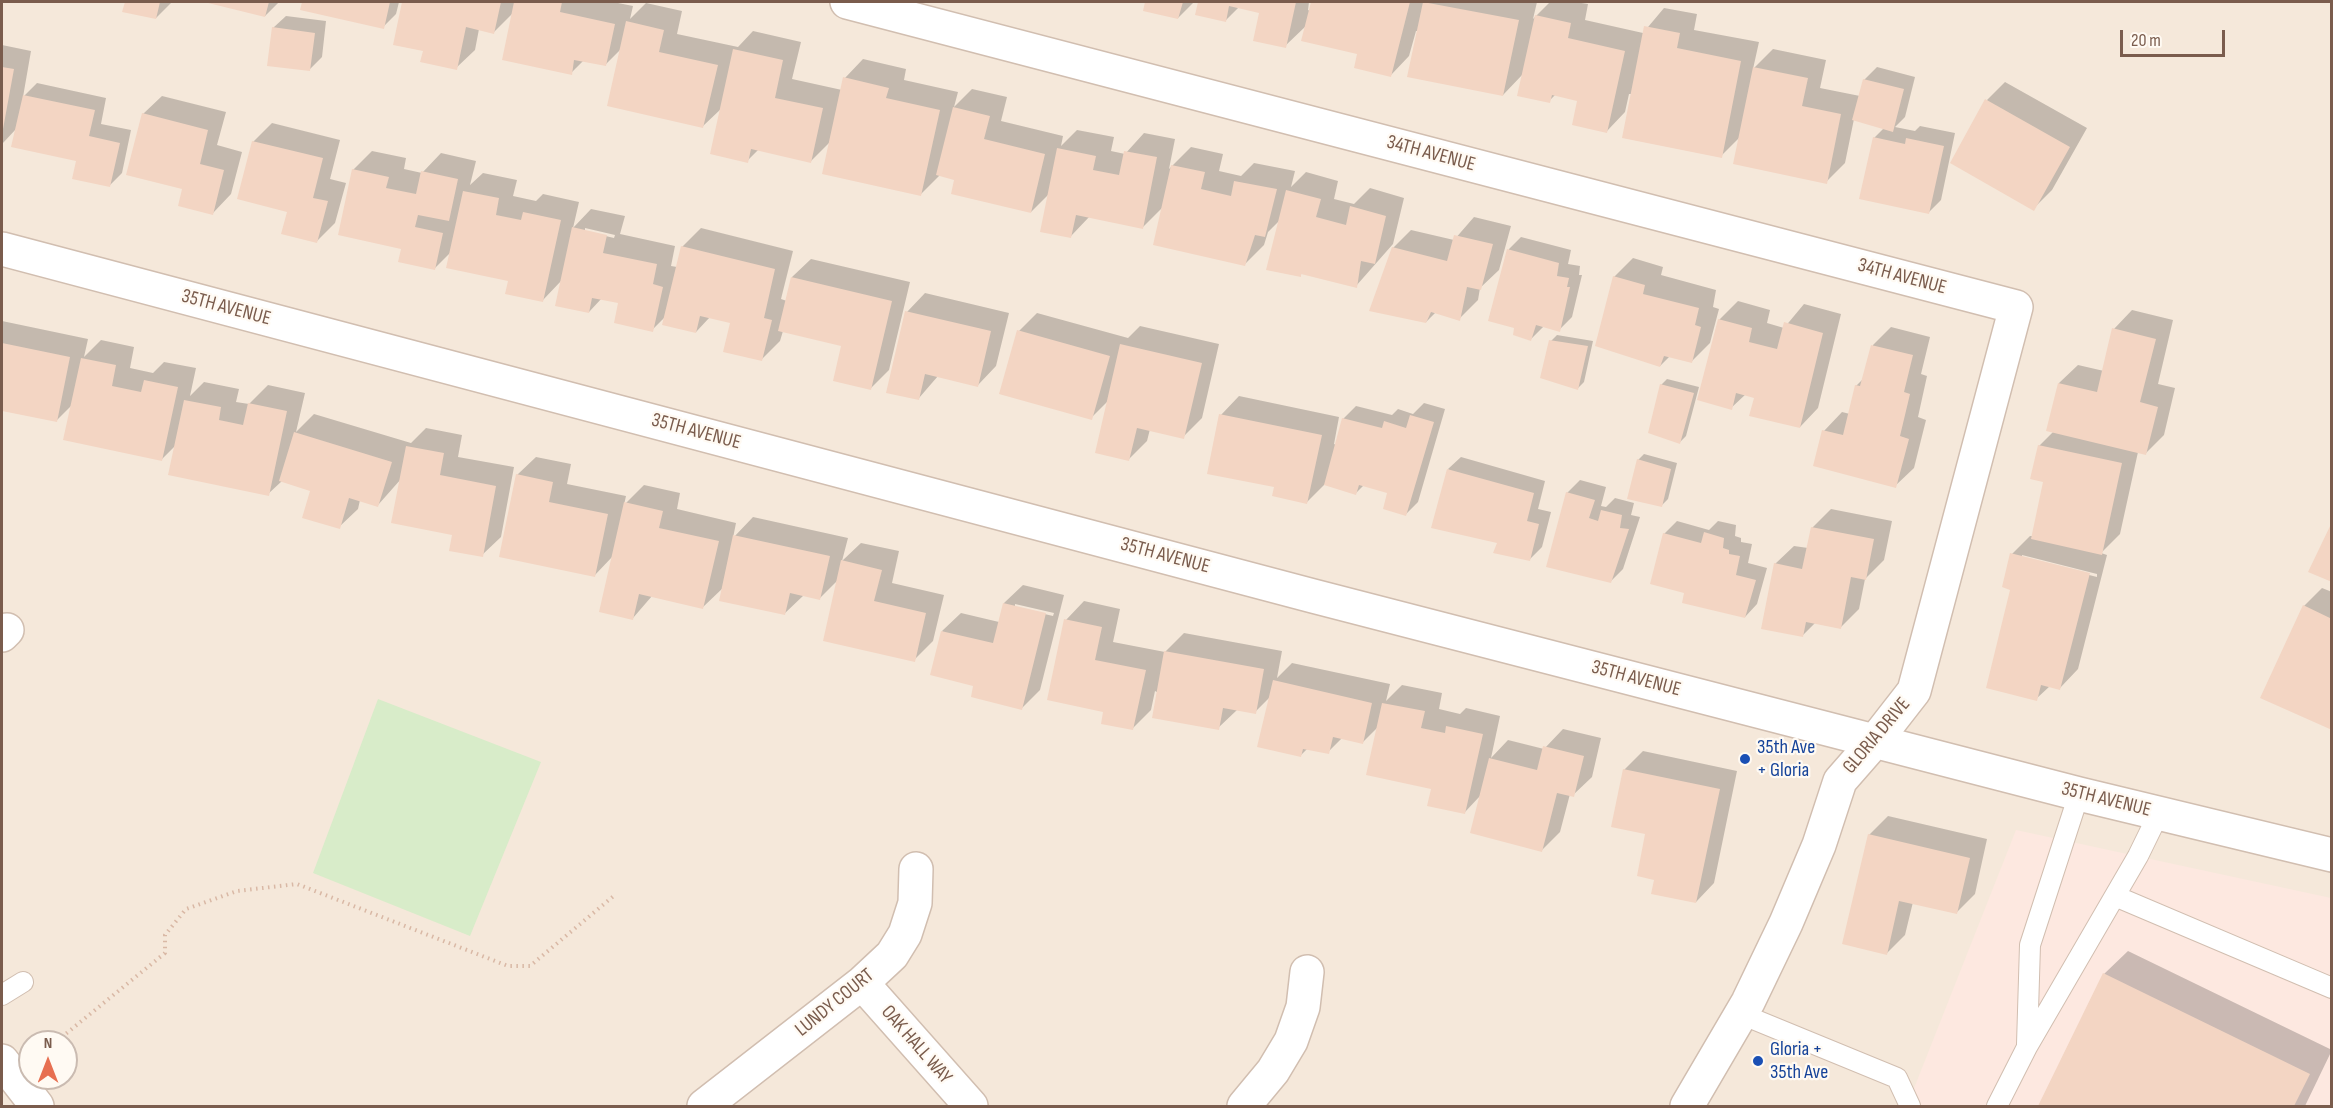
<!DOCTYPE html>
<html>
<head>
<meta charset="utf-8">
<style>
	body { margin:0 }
	#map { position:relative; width:2333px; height:1108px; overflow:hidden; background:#fdf6ec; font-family:"Sofia Sans Condensed",sans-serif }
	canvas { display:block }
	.frame { position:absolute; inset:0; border:3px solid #7a5c4d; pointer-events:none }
	.north { position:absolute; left:18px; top:1030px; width:60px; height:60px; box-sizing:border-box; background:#fffaf3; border:2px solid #cabbb1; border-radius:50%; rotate:0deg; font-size:16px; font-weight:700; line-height:24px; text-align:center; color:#7a5c4d }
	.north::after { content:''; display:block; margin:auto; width:21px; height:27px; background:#e76f51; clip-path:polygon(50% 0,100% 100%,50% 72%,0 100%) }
	.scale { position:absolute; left:2120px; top:30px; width:105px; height:27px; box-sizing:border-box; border:3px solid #7a5c4d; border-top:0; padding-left:8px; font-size:18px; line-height:21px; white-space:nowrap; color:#7a5c4d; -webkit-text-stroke:4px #fffaf3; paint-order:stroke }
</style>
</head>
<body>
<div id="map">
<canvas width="2333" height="1108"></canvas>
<div class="frame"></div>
<div class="north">N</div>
<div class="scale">20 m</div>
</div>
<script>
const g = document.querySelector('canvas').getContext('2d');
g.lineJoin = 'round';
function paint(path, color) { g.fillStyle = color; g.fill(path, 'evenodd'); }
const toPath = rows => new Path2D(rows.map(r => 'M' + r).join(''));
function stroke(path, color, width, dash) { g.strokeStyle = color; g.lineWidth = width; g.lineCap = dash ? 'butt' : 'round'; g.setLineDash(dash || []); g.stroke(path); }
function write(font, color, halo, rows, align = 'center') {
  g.font = font + ' "Sofia Sans Condensed",sans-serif'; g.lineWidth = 4.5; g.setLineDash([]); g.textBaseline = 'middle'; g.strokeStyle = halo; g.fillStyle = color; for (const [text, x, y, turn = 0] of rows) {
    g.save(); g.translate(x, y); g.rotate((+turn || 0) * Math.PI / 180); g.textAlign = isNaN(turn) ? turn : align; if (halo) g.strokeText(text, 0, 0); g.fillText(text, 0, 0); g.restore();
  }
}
const residential = toPath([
	[2,2,2331,2,2331,1106,2,1106],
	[30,1042,66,1042,66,1078,30,1078]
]);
const commercial = toPath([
	[2016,830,2331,898,2331,1106,1907,1106]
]);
const green = toPath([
	[378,699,541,762,470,936,313,873]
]);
const shadow = toPath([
	[126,2,172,2,156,18,124,11],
	[207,2,279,2,265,16],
	[303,2,399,2,396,14,383,27,302,9],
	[404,2,613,2,633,6,630,19,646,3,682,11,677,34,738,47,753,31,801,42,792,79,842,90,845,78,863,59,906,69,904,80,958,92,954,107,972,89,1007,97,1001,121,1063,136,1061,146,1077,130,1114,137,1111,151,1125,154,1144,133,1175,139,1169,169,1191,147,1223,154,1219,171,1241,176,1254,163,1295,171,1291,187,1306,172,1338,181,1334,199,1354,204,1370,188,1404,198,1393,244,1356,286,1303,273,1300,275,1280,220,1268,232,1264,245,1245,264,1163,207,1143,227,1090,216,1071,236,1050,193,1031,212,956,178,940,175,921,194,830,142,811,161,759,149,747,161,722,108,703,126,621,49,606,64,584,60,571,73,513,13,494,32,479,29,475,50,456,68,424,50,395,44],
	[1147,2,1194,2,1178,18,1145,10],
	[1200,2,1309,2,1308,10,1310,11,1313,2,1537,2,1533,19,1550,2,1575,2,1588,4,1585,20,1643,33,1664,8,1697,14,1694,30,1759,42,1753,69,1773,49,1826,60,1820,88,1860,96,1864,80,1877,67,1915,77,1905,117,1895,127,1915,131,1920,126,1955,133,1941,200,1929,212,1874,138,1884,128,1854,119,1845,163,1826,182,1740,137,1721,156,1632,94,1629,94,1625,112,1607,131,1579,99,1556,94,1549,101,1523,74,1503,95,1418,31,1416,31,1409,56,1391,75,1359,53,1307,25,1285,46,1260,12,1239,7,1226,20,1197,14],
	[286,16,326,21,322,57,309,70,273,28],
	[2,45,31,51,23,97,37,83,106,98,101,124,131,130,122,173,110,185,78,160,17,128,2,144],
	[2005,82,2087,128,2052,190,2033,209,1987,100],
	[162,96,226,112,217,145,242,152,231,194,213,213,184,188,143,114],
	[272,123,340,140,330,179,346,183,335,223,316,242,289,211,253,142],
	[372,151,406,158,404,169,422,173,441,153,476,161,470,185,483,173,517,180,513,196,536,201,543,194,579,202,573,228,591,209,625,216,620,234,675,246,671,266,677,267,682,247,701,228,793,251,781,299,787,301,792,277,811,259,910,282,889,370,871,388,843,345,783,331,780,341,762,359,732,322,710,317,696,332,665,317,652,330,620,302,602,298,589,312,561,281,543,300,510,280,451,252,435,268,403,247,353,170],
	[585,228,615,235,614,238,585,231],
	[1474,217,1511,226,1499,270,1480,288,1478,300,1459,319,1436,312,1426,322,1393,248,1411,230,1454,240],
	[1521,237,1571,250,1568,264,1580,266,1579,275,1582,275,1572,317,1559,330,1544,326,1531,339,1516,326,1489,319,1509,249],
	[1633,258,1663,267,1661,275,1716,290,1713,307,1719,309,1710,343,1691,362,1670,356,1660,366,1614,277],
	[925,293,1009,313,996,366,978,385,938,376,919,398,907,312],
	[1738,301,1770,310,1767,323,1784,328,1804,304,1841,314,1818,408,1800,427,1756,397,1746,394,1731,408,1719,320],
	[2132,310,2173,320,2158,384,2175,388,2164,435,2146,453,2138,452,2120,534,2101,553,2107,555,2078,669,2060,688,2050,686,2036,699,2012,589,2012,554,2030,536,2033,536,2045,481,2039,446,2054,431,2059,383,2078,365,2104,371,2114,329],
	[2022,555,2097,574,2097,577,2022,558],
	[1037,313,1128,338,1140,326,1219,344,1202,418,1183,437,1150,429,1147,441,1129,459,1108,401,1091,418,1019,331],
	[2,321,88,339,84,357,101,340,134,347,130,368,153,373,164,362,196,368,190,396,204,382,239,389,236,402,249,404,268,385,305,393,296,432,314,414,411,443,426,428,462,435,458,457,514,467,501,537,482,555,454,533,401,479,378,505,360,500,358,509,339,527,312,490,282,481,268,494,176,445,162,459,72,405,56,421,2,409],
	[1891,327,1930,337,1921,374,1927,376,1918,417,1926,420,1914,468,1895,486,1824,431,1842,412,1850,414,1856,386,1864,378,1873,345],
	[1557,335,1593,341,1584,382,1578,388,1551,341],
	[1667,379,1699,387,1686,436,1680,442,1661,385],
	[1239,396,1339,417,1334,444,1336,445,1343,419,1356,406,1392,415,1398,409,1413,414,1424,403,1445,409,1418,502,1406,514,1389,491,1364,485,1356,493,1325,484,1307,502,1276,486,1221,415],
	[1644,454,1677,463,1668,499,1662,505,1638,460],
	[536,457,571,464,567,484,626,496,624,505,644,485,680,493,677,509,736,523,733,538,753,517,848,538,842,561,861,543,899,551,892,583,944,595,933,641,914,660,838,580,820,598,804,595,784,614,724,587,703,607,652,596,633,618,613,556,594,576,517,475],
	[1461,457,1545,481,1538,509,1551,512,1542,547,1530,559,1499,542,1448,469],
	[1580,480,1606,487,1601,506,1606,507,1615,498,1634,503,1631,515,1640,517,1623,569,1610,582,1567,493],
	[1831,509,1892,521,1884,560,1865,579,1859,609,1841,627,1816,622,1803,635,1775,564,1794,546,1808,548,1812,528],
	[1677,521,1709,530,1718,521,1736,525,1735,536,1741,538,1741,542,1752,544,1748,563,1767,568,1757,604,1745,617,1686,592,1664,534],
	[1023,585,1064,595,1040,690,1021,709,975,685,942,631,961,613,999,622,1004,603],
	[1015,604,1054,613,1053,616,1015,607],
	[2322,588,2332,592,2332,729,2304,606],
	[1084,601,1120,609,1113,642,1165,652,1184,633,1282,651,1277,678,1292,663,1390,684,1386,701,1402,685,1442,693,1439,709,1460,714,1466,708,1500,716,1491,758,1508,740,1544,749,1563,729,1601,738,1592,777,1573,795,1570,794,1560,832,1542,850,1480,796,1465,812,1433,788,1379,726,1363,742,1343,737,1328,752,1308,748,1301,755,1270,697,1255,712,1237,710,1218,728,1155,691,1151,710,1133,728,1105,711,1066,620],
	[1643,751,1737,771,1714,883,1696,902,1656,879,1647,832,1624,770],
	[1888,816,1987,839,1975,894,1956,913,1913,902,1905,935,1887,953,1869,835],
	[2128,951,2332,1050,2305,1106,2039,1106,2104,974]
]);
const building = toPath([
	[125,2,160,2,156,19,122,12],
	[204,2,269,2,265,17],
	[302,2,390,2,384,29,300,10],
	[402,2,501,2,494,34,466,27,457,70,420,62,423,51,393,45],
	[514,2,562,2,560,12,615,24,606,66,574,60,572,75,502,60],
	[1145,2,1183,2,1178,19,1143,11],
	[1198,2,1296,2,1286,48,1253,41,1259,13,1229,6,1226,22,1195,15],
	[1311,2,1410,2,1391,77,1354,68,1357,54,1301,41],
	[1423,2,1519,20,1503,96,1407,77],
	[1535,15,1571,23,1568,38,1625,51,1607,133,1572,125,1577,101,1552,95,1550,103,1517,96],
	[626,21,664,30,659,52,718,65,703,128,607,106],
	[1644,26,1680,33,1677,48,1741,61,1722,158,1622,138],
	[272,27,315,33,310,71,267,66],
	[733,49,783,60,775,98,823,108,811,163,751,149,748,163,710,154],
	[2,67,14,69,3,129,2,129],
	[1753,67,1808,78,1802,106,1841,114,1827,184,1733,164],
	[843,77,889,88,886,98,940,110,921,196,822,174],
	[1863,79,1904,89,1893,132,1852,120],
	[23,95,95,110,89,136,120,143,110,187,72,179,76,161,11,147],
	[1985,99,2070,147,2034,211,1950,163],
	[953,107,990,116,984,139,1045,154,1031,213,951,194,954,180,936,175],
	[142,113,208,130,200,164,224,170,213,215,178,206,182,189,126,175],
	[1873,137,1905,144,1906,138,1944,146,1929,214,1859,199],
	[252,141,323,158,313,198,328,201,317,243,281,234,287,212,237,199],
	[1057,148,1096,156,1093,170,1119,175,1124,151,1157,157,1143,229,1076,215,1071,238,1040,232],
	[1171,165,1205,172,1201,189,1231,196,1234,181,1277,189,1265,237,1255,235,1245,266,1153,245],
	[352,169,389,177,386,188,416,194,421,171,458,179,449,221,418,215,415,227,443,233,435,270,398,262,401,249,338,235],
	[1286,190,1321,199,1316,217,1346,225,1350,206,1386,216,1375,264,1361,261,1357,288,1301,274,1301,277,1266,270],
	[463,191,499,198,496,215,521,220,523,212,561,220,543,302,505,294,508,281,446,268],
	[572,227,607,235,603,253,657,264,653,284,663,287,653,332,614,323,618,303,592,298,589,313,555,306],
	[1454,235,1493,244,1481,290,1467,287,1460,321,1431,312,1426,323,1369,311,1392,247,1447,261],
	[681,246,775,269,764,318,772,320,762,361,723,352,730,323,700,316,696,333,662,325],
	[1507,249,1559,263,1557,276,1569,278,1567,287,1570,287,1560,332,1536,325,1531,341,1513,335,1514,328,1488,321],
	[1613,276,1645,285,1643,294,1699,308,1695,325,1701,327,1692,363,1664,356,1660,367,1595,346],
	[791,277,892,301,871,390,833,381,841,346,778,331],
	[905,311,991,331,978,387,925,374,919,400,886,393],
	[1718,319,1752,328,1749,342,1777,349,1784,322,1823,333,1800,428,1749,416,1754,398,1736,393,1732,410,1697,400],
	[2112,328,2156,339,2140,402,2158,407,2146,455,2046,431,2058,383,2097,392],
	[1017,330,1110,356,1092,420,999,394],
	[1549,340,1588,346,1578,390,1540,378],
	[2,343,70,357,57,422,2,411],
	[1120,344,1202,363,1184,439,1137,428,1129,461,1095,453],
	[1871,345,1913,355,1904,392,1910,394,1900,436,1909,439,1896,488,1813,466,1822,430,1843,435,1855,385,1860,386],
	[81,358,116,365,112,386,141,392,144,380,178,387,162,461,63,440],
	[1660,384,1694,393,1680,444,1648,433],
	[184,400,221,407,219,420,243,425,248,403,287,411,269,496,168,475],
	[1219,414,1322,435,1307,504,1272,496,1274,487,1207,474],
	[1410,415,1434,422,1406,516,1383,509,1387,493,1359,485,1356,495,1324,485,1342,418,1382,428,1384,421,1406,428],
	[294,432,392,462,378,507,349,498,340,529,302,518,310,491,279,481],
	[2038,445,2122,463,2102,555,2031,539,2043,482,2030,479],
	[406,446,444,453,440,475,496,486,483,557,449,551,452,535,391,523],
	[1637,459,1671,469,1662,507,1627,499],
	[1447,469,1534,493,1527,521,1539,524,1530,561,1493,553,1497,543,1431,528],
	[516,474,553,482,549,502,608,514,595,577,499,557],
	[1566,492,1595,500,1589,518,1598,521,1601,510,1622,515,1620,528,1629,529,1611,583,1546,567],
	[624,502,663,511,659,528,719,541,703,609,639,594,633,620,599,612],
	[2332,522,2332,582,2308,572],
	[1811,527,1874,539,1866,580,1851,577,1841,629,1806,622,1803,637,1761,629,1774,563,1802,569],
	[1704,532,1724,538,1723,548,1729,550,1729,554,1740,556,1736,575,1756,580,1745,618,1682,603,1684,593,1650,584,1663,533,1701,543],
	[733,535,830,556,820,600,790,593,785,615,719,601],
	[2010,553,2090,573,2060,690,2041,685,2037,701,1986,688,2010,590,2002,587],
	[841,560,882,570,874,601,926,613,915,662,823,641],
	[1003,603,1046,613,1022,710,971,697,973,686,930,675,941,631,993,643],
	[2303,605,2332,619,2332,730,2260,698],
	[1064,619,1102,627,1095,660,1146,670,1133,730,1101,724,1103,712,1047,700],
	[1164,651,1264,669,1256,714,1223,708,1219,730,1152,718],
	[1273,680,1372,703,1363,744,1333,737,1329,754,1303,749,1301,757,1257,747],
	[1382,703,1425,711,1421,728,1445,733,1446,726,1483,734,1465,814,1427,806,1431,789,1366,775],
	[1543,746,1584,756,1574,797,1557,793,1542,852,1470,833,1489,758,1537,770],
	[1623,769,1720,789,1696,903,1651,894,1654,880,1637,876,1645,834,1611,827],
	[1868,834,1970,858,1957,914,1899,901,1887,955,1842,944],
	[2103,973,2310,1074,2294,1106,2038,1106]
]);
const path = toPath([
	[57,1041,165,953,165,935,186,909,237,891,297,884,508,966,530,966,616,894]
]);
const service = toPath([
	[2115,896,2332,988],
	[2,995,23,982],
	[1741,1014,1897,1078,1910,1106],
	[2027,1044,2030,945,2079,794],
	[1997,1106,2027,1047,2138,856,2159,813]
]);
const minor = toPath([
	[847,2,2016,307,1914,691,1875,741],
	[2,635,7,630],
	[862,983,971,1106],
	[2,1061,37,1106],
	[704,1106,862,983,892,955,905,934,915,903,916,869],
	[1244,1106,1273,1071,1291,1041,1303,1007,1307,972]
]);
const tertiary = toPath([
	[2,249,1313,596,2079,794,2332,855],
	[1687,1106,1748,1002,1786,923,1819,845,1840,781,1875,741]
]);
const markers = [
	[1745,759,6,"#1a4fb4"],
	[1758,1061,6,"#1a4fb4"]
];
const streetNames = [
	["34TH AVENUE",1431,154,15],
	["34TH AVENUE",1902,277,15],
	["35TH AVENUE",226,308,15],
	["35TH AVENUE",696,432,15],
	["35TH AVENUE",1165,556,15],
	["35TH AVENUE",1636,679,15],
	["GLORIA DRIVE",1877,736,-50],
	["35TH AVENUE",2106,800,14],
	["LUNDY COURT",835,1003,-39],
	["OAK HALL WAY",916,1045,49]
];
const transitNames = [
	["35th Ave",1757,748],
	["+ Gloria",1757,771],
	["Gloria +",1770,1050],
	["35th Ave",1770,1073]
];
paint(residential, '#f5e8da');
paint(commercial, '#fde8e0');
paint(green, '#d8ecc9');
paint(shadow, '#0003');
paint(building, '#f3d5c3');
stroke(service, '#d1beb0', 22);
stroke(minor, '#d1beb0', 36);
stroke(tertiary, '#d1beb0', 36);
stroke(path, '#d9b8a5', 4, [1.5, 4.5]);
stroke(service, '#fff', 20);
stroke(minor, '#fff', 33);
stroke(tertiary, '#fff', 33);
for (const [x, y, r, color] of markers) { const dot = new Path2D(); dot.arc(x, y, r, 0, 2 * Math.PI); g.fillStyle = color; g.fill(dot); stroke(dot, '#fffaf3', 2); }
write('20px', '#7a5c4d', '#fffaf3', streetNames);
write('20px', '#164399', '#fffaf3', transitNames, 'left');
</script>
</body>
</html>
